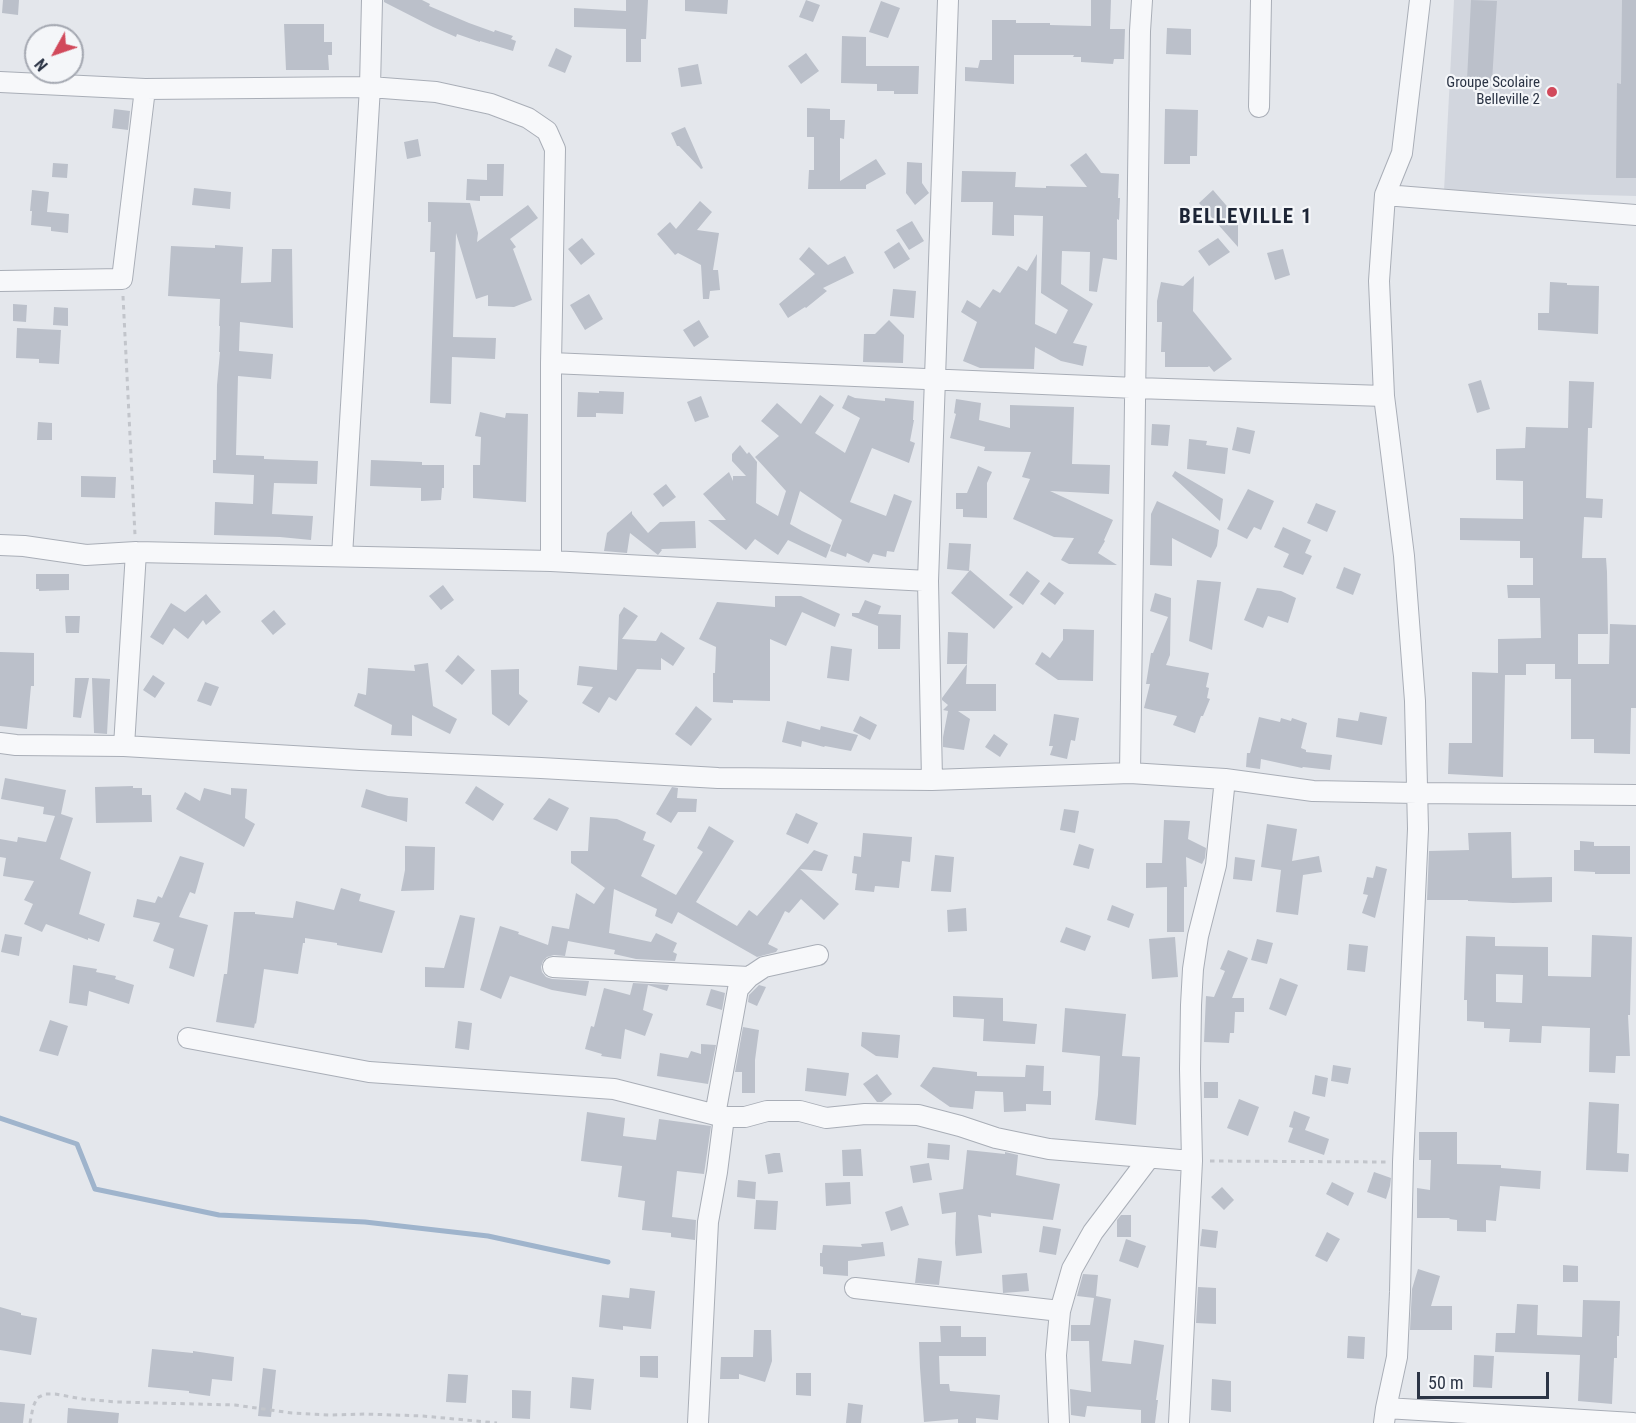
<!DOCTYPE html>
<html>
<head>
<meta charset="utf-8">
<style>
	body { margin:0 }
	#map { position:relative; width:1636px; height:1423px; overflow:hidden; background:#e4e7ec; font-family:"Roboto Condensed",sans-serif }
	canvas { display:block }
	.north { position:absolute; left:24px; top:24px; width:60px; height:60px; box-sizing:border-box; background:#f4f6f9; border:2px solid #a4a8b1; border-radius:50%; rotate:230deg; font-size:16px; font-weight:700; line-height:24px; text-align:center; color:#2b3445 }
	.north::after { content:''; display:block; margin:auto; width:21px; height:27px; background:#d1495b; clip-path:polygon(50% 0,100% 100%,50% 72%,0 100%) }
	.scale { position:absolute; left:1417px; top:1372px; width:132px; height:27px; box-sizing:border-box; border:3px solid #2b3445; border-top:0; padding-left:8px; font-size:18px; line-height:21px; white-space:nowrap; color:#2b3445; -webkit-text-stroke:4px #f4f6f9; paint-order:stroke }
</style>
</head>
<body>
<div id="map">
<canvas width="1636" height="1423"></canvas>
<div class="north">N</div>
<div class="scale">50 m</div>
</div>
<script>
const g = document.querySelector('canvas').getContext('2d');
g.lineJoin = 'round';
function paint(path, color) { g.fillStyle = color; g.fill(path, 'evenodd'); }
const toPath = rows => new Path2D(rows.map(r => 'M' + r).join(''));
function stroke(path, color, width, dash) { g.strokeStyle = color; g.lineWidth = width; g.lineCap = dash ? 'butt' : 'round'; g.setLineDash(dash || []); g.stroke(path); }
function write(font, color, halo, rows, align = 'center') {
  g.font = font + ' "Roboto Condensed",sans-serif'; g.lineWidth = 4.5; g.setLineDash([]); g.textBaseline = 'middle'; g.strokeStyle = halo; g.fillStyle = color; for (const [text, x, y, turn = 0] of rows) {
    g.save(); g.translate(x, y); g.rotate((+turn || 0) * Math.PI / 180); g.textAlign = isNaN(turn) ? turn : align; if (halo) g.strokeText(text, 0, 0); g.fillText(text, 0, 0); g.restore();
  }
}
const built = toPath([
	[1454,0,1636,0,1636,196,1444,191]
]);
const stream = toPath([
	[0,1118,77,1144,95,1189,219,1215,365,1222,488,1236,608,1262]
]);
const building = toPath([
	[3,0,19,0,18,15,2,13],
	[384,0,422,0,430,4,429,6,469,23,494,32,495,30,513,36,511,39,516,41,513,51,480,41,480,42,457,34,456,37,433,27,384,2],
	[626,0,648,0,646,39,641,39,641,62,626,62,626,29,574,27,574,8,626,11],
	[685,0,728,0,727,14,685,11],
	[806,0,820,5,813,22,799,17],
	[1091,0,1111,0,1110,29,1125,29,1124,59,1114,59,1113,64,1081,62,1081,57,1073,57,1074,55,1014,55,1014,84,965,81,965,67,978,68,980,60,992,60,992,20,1016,20,1016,23,1050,23,1050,25,1091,26],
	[1471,0,1497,1,1492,81,1467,80],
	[1622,0,1636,0,1636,178,1616,178,1617,83,1621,84],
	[881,1,900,8,888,38,869,32],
	[284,24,324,24,324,42,332,42,332,55,328,55,329,70,286,70],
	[1167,28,1191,29,1191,55,1166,54],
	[842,36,866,37,866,66,919,66,918,94,894,94,894,91,877,91,877,84,841,83],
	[556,48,572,56,565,73,548,66],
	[806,53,819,71,801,84,788,66],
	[698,64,702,84,681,87,678,68],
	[807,108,830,109,830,120,845,120,844,139,840,138,840,181,876,159,886,174,866,185,866,189,808,189,809,170,814,170,814,137,807,137],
	[114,109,130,111,128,130,112,128],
	[1165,109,1198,110,1197,156,1190,156,1190,164,1164,164],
	[685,127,703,168,701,169,679,146,677,146,671,133],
	[418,139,421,156,407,159,404,142],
	[1086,153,1101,173,1119,174,1118,198,1120,198,1119,220,1117,219,1117,260,1103,258,1097,292,1089,291,1090,252,1062,251,1061,284,1093,304,1073,343,1087,346,1083,366,1061,361,1035,347,1034,369,980,368,963,361,977,322,961,312,967,300,980,308,993,289,1000,293,1018,266,1027,271,1037,254,1035,324,1056,334,1068,310,1041,293,1043,216,1014,215,1014,236,992,235,993,202,961,202,962,171,1016,172,1015,187,1046,188,1046,186,1087,187,1070,165],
	[907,162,922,163,922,183,929,193,915,205,906,193],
	[53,163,68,164,67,178,52,177],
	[487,164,504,164,503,196,480,196,480,201,466,200,467,179,487,180],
	[194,188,231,192,230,209,192,205],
	[32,190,49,192,47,212,69,214,68,233,51,231,51,227,31,225,32,211,30,211],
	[1213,190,1238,219,1238,247,1199,203],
	[700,201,712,212,697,230,719,233,713,270,718,270,720,290,710,291,709,299,703,299,701,265,678,253,675,255,657,234,670,222,676,229],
	[428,202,470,203,478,233,477,242,528,205,538,218,510,239,516,247,513,249,532,300,514,307,488,306,488,295,476,299,456,233,453,337,496,338,495,359,452,357,451,404,430,403,435,252,430,252,431,222,428,222],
	[912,221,924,241,909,250,896,230],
	[582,238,595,254,581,265,568,249],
	[1218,238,1230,252,1209,266,1198,251],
	[899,242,910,259,894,269,884,252],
	[215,245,243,247,241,283,271,282,272,249,292,249,293,328,240,322,239,351,273,354,271,379,238,376,236,455,264,456,264,459,318,461,317,484,274,483,272,514,313,516,311,540,280,537,214,535,215,502,253,504,254,475,213,473,213,460,216,460,217,385,220,352,219,352,220,326,219,326,220,299,168,296,171,246,215,248],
	[809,247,828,265,845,256,854,273,823,288,827,291,806,308,805,307,788,318,779,304,815,274,799,259],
	[1283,249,1290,275,1275,280,1267,253],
	[1194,276,1193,311,1232,359,1214,372,1209,366,1208,367,1165,367,1165,352,1161,352,1162,322,1157,322,1157,301,1161,282,1183,286],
	[1550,282,1567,283,1567,285,1599,286,1598,334,1538,330,1538,313,1549,313],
	[893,289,916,291,914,318,890,316],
	[589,294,603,319,585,330,570,305],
	[13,304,27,305,26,322,13,321],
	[54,307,68,308,68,326,53,325],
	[699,320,709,337,694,347,683,330],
	[889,320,904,335,903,363,863,362,864,334,875,334],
	[17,328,61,330,59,364,39,363,39,359,16,358],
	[1481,380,1490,409,1477,413,1468,384],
	[1569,381,1594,382,1592,428,1588,428,1586,498,1603,499,1602,518,1584,517,1582,558,1606,558,1607,572,1608,634,1578,634,1578,664,1609,664,1610,624,1636,625,1636,708,1631,708,1630,754,1594,753,1594,739,1571,739,1571,679,1555,679,1555,664,1526,664,1526,675,1505,675,1503,777,1448,774,1449,743,1472,743,1472,672,1498,673,1498,639,1541,638,1540,598,1508,598,1507,585,1533,585,1533,558,1520,558,1520,541,1460,540,1460,518,1523,519,1523,481,1496,480,1496,449,1525,448,1526,427,1568,428],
	[599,391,624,392,623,414,596,413,596,417,577,417,578,392,599,393],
	[820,395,834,405,815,433,845,453,860,418,842,408,848,395,855,398,885,401,885,398,914,401,913,420,914,420,910,441,915,443,909,463,872,448,850,502,886,516,894,494,912,501,894,552,887,551,886,557,873,554,869,563,847,553,846,557,830,551,842,520,800,491,790,524,802,531,831,545,826,558,788,540,778,555,755,539,746,550,708,520,726,520,703,494,729,472,733,481,733,476,746,476,732,461,732,454,740,445,747,454,749,452,757,462,756,503,778,516,786,491,755,457,779,436,761,421,777,403,801,424],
	[701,396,709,417,695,422,687,402],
	[956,399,981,403,979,420,1010,428,1010,405,1074,407,1072,464,1110,465,1109,494,1050,491,1113,520,1104,540,1105,541,1098,553,1117,565,1069,564,1061,560,1074,538,1054,537,1013,519,1030,479,1022,477,1031,452,984,451,985,447,950,438,956,414,954,413],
	[480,412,505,418,506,413,528,414,526,502,473,498,473,465,480,465,481,437,475,436],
	[38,422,52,423,52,440,37,440],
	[1152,424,1170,425,1168,446,1151,445],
	[1237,427,1255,431,1250,454,1232,450],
	[1189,439,1207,441,1206,445,1228,448,1225,474,1187,469],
	[371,460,422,462,422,465,444,465,444,488,442,488,441,500,421,501,421,488,370,486],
	[978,466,992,472,987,483,987,518,963,517,963,509,956,509,956,493,967,493],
	[1175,471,1223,499,1220,521,1172,476],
	[81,476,116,477,115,498,81,497],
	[666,484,676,497,663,507,653,494],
	[1248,489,1274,501,1261,530,1254,527,1247,539,1227,529],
	[1157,501,1219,530,1217,546,1211,558,1172,538,1172,566,1150,565,1151,514],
	[1316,503,1336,511,1327,532,1307,523],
	[632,511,632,514,648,533,660,522,695,521,696,548,661,549,662,550,658,555,630,533,627,553,604,551,607,533],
	[1283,527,1311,540,1305,553,1312,556,1303,575,1283,567,1289,554,1274,547],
	[949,543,971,544,969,571,947,569],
	[1344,567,1361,574,1353,595,1336,588],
	[970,570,1013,607,994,629,951,593],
	[1027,571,1040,581,1023,605,1009,595],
	[36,574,69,574,69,590,39,591,39,589,36,589],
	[1197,580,1221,582,1212,650,1189,641],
	[1049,582,1064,593,1055,605,1040,594],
	[443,585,454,600,441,610,429,596],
	[1257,588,1281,591,1296,598,1288,623,1268,616,1263,628,1244,620],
	[1155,593,1171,598,1170,655,1166,665,1209,673,1206,687,1209,688,1207,698,1210,699,1203,716,1201,716,1195,733,1173,725,1177,716,1144,708,1150,684,1146,684,1151,653,1153,653,1168,617,1150,611],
	[206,594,221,612,206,625,203,620,188,639,174,628,163,645,150,637,171,603,185,612],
	[775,596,801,596,840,614,835,627,802,612,786,646,770,639,770,701,733,700,733,703,713,702,713,673,715,673,716,647,699,639,717,602,775,607],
	[865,600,881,606,878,614,901,615,900,649,878,649,878,626,852,616,852,613,859,613],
	[624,607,638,616,622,639,656,641,661,632,685,648,673,666,661,658,661,670,637,669,616,701,609,697,599,713,582,703,593,687,577,685,579,666,617,670,619,615],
	[274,610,286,624,273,635,261,621],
	[65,616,80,616,79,633,66,633],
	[1063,629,1094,630,1093,681,1058,680,1035,664,1042,652,1050,658,1063,640],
	[948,632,968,633,967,664,947,664],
	[831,646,852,649,849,681,827,678],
	[0,652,34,653,34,686,31,686,27,729,0,726],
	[458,655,475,670,462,685,445,671],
	[428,663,433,706,457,719,450,734,412,715,412,736,391,735,392,725,354,706,358,693,366,695,368,668,415,671,414,665],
	[967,664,966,684,996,684,996,711,958,711,970,719,964,750,943,747,943,737,948,711,943,710,948,705,942,700,942,698],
	[519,669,519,694,528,701,509,726,492,714,491,670],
	[153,675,165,683,155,698,143,690],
	[75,678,89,678,81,718,73,717],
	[92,678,110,679,107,734,94,733],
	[205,682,219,687,211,706,197,701],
	[696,706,712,719,691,746,675,734],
	[1360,712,1387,717,1382,745,1336,737,1338,718,1358,721],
	[1054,714,1079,718,1075,741,1071,740,1067,759,1050,755,1053,746,1049,746],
	[860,716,877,725,870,740,853,731],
	[1259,717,1280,722,1281,718,1291,721,1292,718,1307,723,1301,748,1306,750,1306,752,1332,755,1330,770,1303,767,1302,768,1261,759,1260,769,1246,767,1247,753,1250,753],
	[787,721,820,730,821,726,858,735,851,751,825,746,824,747,802,741,801,747,782,742],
	[994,734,1008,744,1000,757,985,747],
	[5,778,66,790,61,814,73,818,60,859,91,872,79,914,105,924,99,942,88,938,88,940,46,924,42,932,24,924,33,904,24,900,34,881,3,876,6,858,0,857,0,839,17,842,18,837,46,842,55,816,43,814,44,807,1,799],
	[133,786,133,788,142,788,142,795,151,795,152,822,96,823,95,787],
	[476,786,504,804,493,821,465,803],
	[672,787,678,788,677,798,697,799,696,812,678,812,671,823,656,814],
	[204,788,231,795,231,788,247,789,245,818,255,824,244,847,176,809,185,792,200,801],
	[366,789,388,796,408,798,407,822,361,807],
	[549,798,569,808,557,831,533,819],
	[1064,809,1079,811,1075,833,1060,830],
	[796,813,818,823,808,844,786,834],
	[590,817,617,819,646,832,643,840,655,845,641,876,676,895,703,852,697,848,709,826,734,841,696,902,737,926,749,910,757,916,814,850,828,855,822,871,800,869,839,904,824,920,801,899,789,913,785,911,768,944,778,949,776,952,757,957,678,912,672,924,655,916,657,909,614,889,609,933,651,942,656,933,677,943,673,952,677,954,675,961,636,959,614,954,615,950,568,941,565,956,554,955,547,957,543,961,541,967,542,972,546,977,552,979,589,981,586,996,552,990,510,976,501,999,480,990,500,926,519,932,518,934,548,945,552,926,569,929,576,893,594,904,605,888,571,863,571,851,588,851],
	[1164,820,1190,821,1188,839,1206,848,1205,858,1202,864,1186,857,1187,887,1184,887,1184,932,1167,932,1167,887,1146,888,1146,863,1162,863],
	[1267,824,1297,829,1292,861,1319,856,1322,872,1303,875,1298,915,1276,912,1281,870,1261,867],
	[1511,832,1512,878,1552,877,1552,902,1513,903,1468,901,1468,900,1427,900,1429,851,1469,850,1468,833],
	[863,833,912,837,910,862,902,861,899,888,875,886,874,892,855,890,857,874,852,873,854,856,861,857],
	[1580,841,1594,842,1594,846,1630,846,1630,874,1595,874,1595,872,1574,871,1574,850,1580,850],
	[1079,844,1094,849,1089,869,1073,865],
	[405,846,435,847,434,890,401,891,405,870],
	[935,855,954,857,951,892,931,891],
	[180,856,204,863,195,894,190,892,179,917,208,925,194,977,169,968,174,949,153,941,160,923,133,917,137,899,155,903,158,896,162,898],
	[1235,857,1255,860,1252,881,1233,879],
	[1376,866,1387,869,1375,918,1362,913,1368,895,1363,894,1367,877,1373,878],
	[341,888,361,894,359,901,395,911,382,953,337,945,337,943,305,938,305,943,303,943,298,974,264,969,256,1024,255,1023,254,1028,216,1022,224,974,227,974,234,912,255,912,255,914,293,918,296,901,334,910],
	[1112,905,1134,914,1129,928,1107,920],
	[966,908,967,931,948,932,947,910],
	[460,915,475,918,464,988,425,987,425,967,444,968],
	[1066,927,1091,936,1085,951,1060,942],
	[5,934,22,937,19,956,1,952],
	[1592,935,1632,937,1630,1015,1628,1015,1630,1056,1616,1056,1615,1073,1589,1072,1590,1028,1542,1026,1541,1043,1509,1042,1510,1029,1484,1028,1484,1022,1467,1021,1467,1000,1464,1000,1466,936,1495,937,1495,946,1548,947,1548,976,1591,977],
	[1496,974,1523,975,1522,1003,1496,1002],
	[1175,937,1178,977,1152,979,1149,939],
	[1257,939,1273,943,1267,964,1251,960],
	[1349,944,1368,946,1365,972,1347,970],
	[1228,950,1248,958,1232,998,1244,998,1244,1012,1235,1012,1234,1033,1230,1033,1229,1043,1204,1042,1206,996,1214,997,1225,971,1220,969],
	[73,965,97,969,96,972,116,976,115,979,134,985,129,1004,89,991,87,1006,69,1003],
	[1280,978,1298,985,1286,1016,1269,1009],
	[633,983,669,985,667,991,648,985,643,1010,653,1014,645,1036,625,1029,621,1059,601,1056,602,1054,585,1049,591,1026,594,1027,604,988,630,995],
	[759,985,766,987,757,1006,748,1002,749,995],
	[711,989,725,993,722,1010,706,1005],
	[953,996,1003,998,1003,1021,1037,1024,1035,1044,983,1041,984,1019,953,1017],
	[1065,1008,1126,1014,1122,1056,1140,1057,1136,1125,1095,1120,1098,1095,1100,1056,1062,1052],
	[50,1020,68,1026,58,1056,39,1051],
	[458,1021,472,1023,469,1050,455,1048],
	[743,1027,759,1030,755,1060,755,1093,742,1093,742,1072,735,1072],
	[862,1032,900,1035,898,1058,876,1056,861,1046],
	[701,1044,716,1045,708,1084,657,1076,660,1053,688,1058,691,1051,701,1054],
	[1026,1065,1044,1066,1043,1091,1051,1091,1051,1105,1026,1104,1026,1111,1004,1112,1003,1092,975,1091,973,1109,950,1107,920,1086,933,1067,977,1072,977,1076,1025,1077],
	[1333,1065,1351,1068,1348,1084,1331,1081],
	[807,1068,849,1073,846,1096,805,1091],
	[877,1074,892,1094,882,1102,877,1102,863,1084],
	[1315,1075,1328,1078,1325,1097,1312,1094],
	[1204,1082,1218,1082,1218,1098,1204,1098],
	[1239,1099,1259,1107,1248,1136,1227,1128],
	[1589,1102,1619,1104,1617,1153,1629,1154,1628,1172,1586,1170],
	[1294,1111,1310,1117,1305,1130,1329,1139,1324,1155,1288,1142,1293,1128,1289,1127],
	[587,1112,625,1118,623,1136,656,1140,659,1119,711,1126,704,1174,677,1171,672,1217,696,1220,695,1240,671,1237,671,1233,642,1230,645,1201,618,1197,622,1166,581,1161],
	[1419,1132,1457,1132,1457,1164,1501,1165,1501,1168,1541,1171,1540,1189,1500,1186,1496,1221,1486,1220,1486,1232,1457,1231,1457,1220,1449,1219,1450,1218,1417,1218,1417,1188,1430,1190,1431,1160,1419,1160],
	[928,1143,950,1145,949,1160,927,1158],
	[861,1149,863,1176,843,1176,842,1150],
	[967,1150,1005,1154,1005,1152,1018,1155,1016,1175,1060,1184,1053,1220,991,1213,991,1217,978,1215,982,1253,956,1256,955,1243,956,1212,942,1214,939,1193,963,1189],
	[774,1153,780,1153,783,1172,768,1174,765,1155],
	[929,1163,932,1180,913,1183,910,1166],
	[1374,1172,1391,1178,1390,1186,1386,1199,1367,1192],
	[738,1180,756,1182,755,1199,737,1197],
	[850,1182,851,1204,826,1206,825,1183],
	[1332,1182,1354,1193,1348,1206,1326,1194],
	[1222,1187,1234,1200,1224,1210,1211,1197],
	[756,1200,778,1201,776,1230,754,1229],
	[902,1206,909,1225,891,1231,885,1212],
	[1121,1215,1131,1215,1131,1237,1117,1237,1117,1220],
	[1043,1226,1061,1229,1056,1255,1039,1252],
	[1202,1229,1218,1231,1216,1248,1200,1246],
	[1327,1232,1340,1239,1327,1262,1315,1256],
	[1126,1239,1146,1246,1138,1268,1119,1261],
	[883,1242,885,1256,848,1261,848,1276,823,1274,823,1267,820,1266,820,1253,822,1253,823,1245,862,1247,861,1244],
	[918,1258,942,1261,939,1285,915,1283],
	[1563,1265,1578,1266,1578,1282,1563,1282],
	[1418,1269,1440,1276,1431,1306,1452,1306,1452,1330,1410,1330,1412,1289],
	[1027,1273,1029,1291,1003,1293,1002,1275],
	[1083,1274,1098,1275,1096,1296,1111,1299,1102,1361,1131,1364,1134,1340,1164,1345,1156,1400,1158,1400,1155,1423,1141,1423,1141,1410,1087,1406,1085,1417,1071,1415,1070,1389,1091,1392,1089,1341,1071,1341,1071,1325,1090,1325,1094,1298,1077,1296],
	[1198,1287,1216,1288,1216,1324,1196,1323],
	[630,1288,655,1291,651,1329,623,1326,623,1330,599,1327,602,1295,629,1298],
	[1583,1300,1620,1301,1619,1336,1617,1336,1617,1358,1614,1358,1612,1404,1578,1401,1580,1355,1495,1352,1496,1333,1515,1333,1517,1304,1538,1305,1537,1335,1582,1337],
	[0,1307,21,1313,21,1315,37,1318,31,1355,0,1350],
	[940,1326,961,1326,961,1337,986,1337,986,1356,939,1356,940,1384,949,1384,950,1391,1000,1395,998,1420,976,1418,976,1423,958,1423,958,1419,924,1422,920,1368,919,1342,941,1342],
	[754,1330,771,1330,772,1361,765,1382,739,1374,739,1379,720,1379,721,1357,753,1357],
	[1348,1336,1365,1337,1364,1359,1347,1358],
	[152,1349,193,1353,193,1351,234,1357,232,1381,212,1379,210,1396,189,1393,189,1391,148,1387],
	[1474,1355,1494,1356,1492,1388,1473,1387],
	[640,1356,658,1356,658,1378,640,1377],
	[263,1368,276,1370,271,1417,258,1416],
	[796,1373,811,1373,811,1396,796,1395],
	[448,1374,468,1375,466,1403,446,1402],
	[572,1377,594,1379,591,1410,570,1408],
	[1212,1379,1231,1381,1231,1412,1211,1410],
	[512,1390,531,1391,530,1419,512,1418],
	[0,1402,25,1404,23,1423,0,1423],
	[848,1403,863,1405,861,1423,846,1423],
	[68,1408,119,1413,118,1423,67,1423]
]);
const path = toPath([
	[123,296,135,535],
	[1210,1161,1387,1162],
	[30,1423,33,1407,37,1398,45,1394,55,1394,83,1399,117,1402,235,1405,292,1413,329,1415,365,1414,423,1416,497,1423]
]);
const minor = toPath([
	[0,82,145,89,370,87,436,92,491,104,528,118,547,131,555,149,551,363,551,561],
	[1259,107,1261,0],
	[1385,195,1636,215],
	[0,281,122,279,145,89],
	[551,363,1136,388,1384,396],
	[0,545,24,546,86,555,136,552,551,561,928,581],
	[342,556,370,87,372,0],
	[0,743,16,745,124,746,360,760,541,768,718,778,932,780,1130,773,1225,779,1313,791,1417,793,1636,795],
	[124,746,136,552],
	[1130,773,1140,31,1142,0],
	[932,780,928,581,948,0],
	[553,967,749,977],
	[188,1038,369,1072,614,1089,724,1117],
	[715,1115,738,989,749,977,764,967,818,955],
	[855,1288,1060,1311],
	[1386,1408,1633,1423],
	[698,1423,708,1222,717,1172,724,1117,745,1117,767,1111,800,1111,826,1118,865,1114,918,1115,960,1126,996,1138,1049,1149,1192,1161],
	[1059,1423,1056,1355,1060,1311,1072,1269,1093,1232,1149,1158],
	[1179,1423,1192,1161,1190,1069,1191,1005,1193,969,1198,936,1216,865,1225,779],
	[1384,1423,1386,1408,1397,1357,1400,1292,1403,1162,1418,829,1415,701,1404,556,1384,396,1379,281,1385,195,1402,153,1420,0]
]);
const markers = [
	[1552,92,6,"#d1495b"]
];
const poiNames = [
	["Groupe Scolaire",1540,83],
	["Belleville 2",1540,100]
];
const districtNames = [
	["BELLEVILLE 1",1246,218]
];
paint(built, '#d2d6de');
stroke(stream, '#9fb4cc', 5);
paint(building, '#bbc0ca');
stroke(minor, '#a9aeb7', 22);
stroke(path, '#c2c5cb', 3, [4.5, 4.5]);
stroke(minor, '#f7f8fa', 20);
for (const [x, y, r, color] of markers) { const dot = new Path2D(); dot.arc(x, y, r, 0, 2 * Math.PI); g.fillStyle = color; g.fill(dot); stroke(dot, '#f4f6f9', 2); }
write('15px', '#2b3445', '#f4f6f9', poiNames, 'right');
g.letterSpacing = '1.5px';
write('bold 21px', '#1d2536', '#f4f6f9', districtNames);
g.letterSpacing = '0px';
</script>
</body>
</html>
